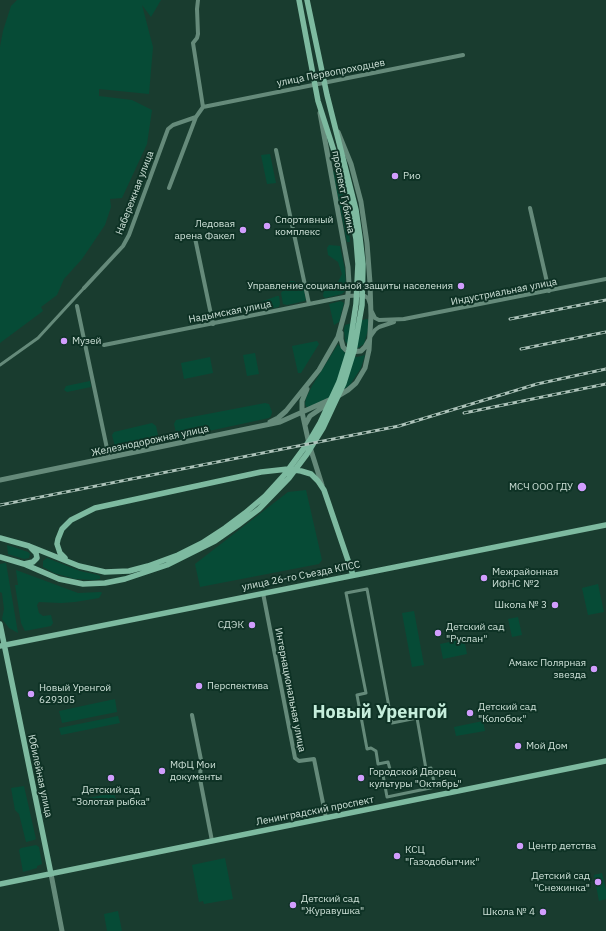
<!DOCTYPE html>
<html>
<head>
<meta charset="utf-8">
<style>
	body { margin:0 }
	canvas { display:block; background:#193c2f }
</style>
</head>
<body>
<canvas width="606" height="931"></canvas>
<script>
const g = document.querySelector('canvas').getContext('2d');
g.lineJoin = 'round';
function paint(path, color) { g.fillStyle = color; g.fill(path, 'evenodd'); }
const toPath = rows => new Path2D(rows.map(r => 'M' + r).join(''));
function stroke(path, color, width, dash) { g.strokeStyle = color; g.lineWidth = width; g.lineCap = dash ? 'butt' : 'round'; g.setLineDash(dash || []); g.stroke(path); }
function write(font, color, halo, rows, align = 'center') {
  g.font = font + ' "IBM Plex Sans",sans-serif'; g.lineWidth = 4; g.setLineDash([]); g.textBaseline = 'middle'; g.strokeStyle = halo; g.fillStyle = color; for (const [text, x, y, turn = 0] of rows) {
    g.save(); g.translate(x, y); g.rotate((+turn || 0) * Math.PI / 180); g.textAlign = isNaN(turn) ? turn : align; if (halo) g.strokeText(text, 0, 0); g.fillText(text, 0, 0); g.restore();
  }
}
const green = toPath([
	[17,0,161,0,151,17,142,5,153,47,149,94,99,89,99,96,132,100,152,110,147,144,122,198,110,199,111,207,105,225,82,259,64,279,57,295,41,307,43,311,0,343,0,47,3,31,11,6],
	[270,154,276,183,267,184,261,155],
	[336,168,339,177,348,220,350,242,347,242,333,172],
	[329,245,340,246,345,270,346,287,345,291,342,294,325,298,323,296,324,289,332,287,337,284,342,274,338,262,328,255,327,248],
	[290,281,293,281,303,285,306,300,305,301,287,305,283,304,281,293],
	[277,296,279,296,280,304,279,307,256,311,255,304],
	[341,301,344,303,339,322,334,325,329,304],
	[366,319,368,319,368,330,364,344,358,348,349,347,345,341,344,329,345,325],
	[317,341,319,344,301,373,298,373,292,346],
	[338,344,344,352,349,356,357,357,365,355,361,368,350,385,339,393,307,408,305,404,306,398,312,386],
	[255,353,259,374,247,376,243,355],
	[210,357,213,373,184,379,181,363],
	[90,381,91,387,67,392,64,390,66,386],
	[265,403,269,404,272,412,271,416,269,418,181,437,177,437,174,424,176,420],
	[152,423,156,426,159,440,158,441,123,449,115,447,112,435,114,432],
	[306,490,322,560,319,564,200,587,195,564,288,492],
	[7,545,28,552,30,554,29,558,24,559,8,554],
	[47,558,80,571,98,575,100,576,100,579,93,580,75,579,54,573,43,567,43,561],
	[6,563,18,633,9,628,2,619,4,609,2,593,0,592,0,564],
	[16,570,78,593,101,592,102,593,99,598,75,602,61,603,39,602,37,605,39,613,43,616,51,615,53,623,51,626,25,631,21,623,15,585,18,585],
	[598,584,604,612,588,615,582,588],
	[414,611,424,665,412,667,402,613],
	[518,617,522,635,512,637,508,619],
	[464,639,467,654,443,659,440,644],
	[115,699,117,712,62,723,59,711],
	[118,716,120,723,61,735,59,728],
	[483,721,485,731,456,736,454,727],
	[24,786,36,839,34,840,26,842,19,814,15,810,11,788],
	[114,793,116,800,89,806,88,798],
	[36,845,39,847,42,864,37,866,37,868,23,872,19,850,21,848],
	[225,858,233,899,204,904,203,901,199,902,192,865],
	[602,873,606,890,606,899,599,901,594,875],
	[118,911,122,931,107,931,104,914]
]);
const pedestrian = toPath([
	[0,365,38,338,84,288],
	[367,589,392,723,417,718,426,769,431,768,435,787,387,797,383,775,391,773,388,762,378,764,376,751,371,748,367,749,357,695,366,693,346,593,367,589]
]);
const minor = toPath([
	[203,107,463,55],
	[276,150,309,304],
	[169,188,196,117,203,107,193,43,197,38,198,34,197,9,198,0],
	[530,208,549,291],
	[195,238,213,324],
	[84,288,123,246,129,235,168,129,173,125,196,117],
	[77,306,109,458],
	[372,312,375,318,379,320,405,319],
	[404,319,606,279],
	[370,337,375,330,379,327,394,322],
	[104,345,349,296,363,295,368,298,370,304],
	[263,593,295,758,299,761,314,759,326,818],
	[192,715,201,760,200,779,212,841]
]);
const tertiary = toPath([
	[341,333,341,339,343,347,346,350,350,352,361,351,365,347,369,340],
	[307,389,302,401,302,412,309,444,322,485],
	[270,422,278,418,286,411,319,370,338,337,347,304,349,284,348,267,320,113],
	[305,425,310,416,326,405],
	[0,480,280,422,338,396,348,390,356,383,365,368,369,350,371,316,370,283,367,243,361,202,351,164,338,132],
	[51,874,62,931]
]);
const secondary = toPath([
	[0,538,29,546,79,566,105,572,129,571,148,566,178,555,202,543,225,528,245,513,265,496,285,474,310,440,320,423,339,382,349,350,356,304,358,264,356,239,351,211,342,176,318,101,299,0],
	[0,557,24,564,59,579,83,584,105,583,125,579,167,565,215,541,238,525,259,509,289,478,307,454,323,428,344,383,354,351,362,305,363,264,360,238,356,210,327,95,307,0],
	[65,558,60,553,57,544,58,539,62,529,71,520,95,508,261,472,288,469,301,471,311,474,318,481,324,490,353,575],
	[24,564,33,562,37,558,36,553,31,548],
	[0,624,51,874],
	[0,646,606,525],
	[0,884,606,761]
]);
const rail = toPath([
	[510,319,606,300],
	[521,349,606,332],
	[464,413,606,384],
	[0,505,399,426,537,384,606,369]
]);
const markers = [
	[395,176,4,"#d19dfe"],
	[267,226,4,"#d19dfe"],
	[243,230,4,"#d19dfe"],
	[461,286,4,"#d19dfe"],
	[64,341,4,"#d19dfe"],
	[582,487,5,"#d19dfe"],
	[484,578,4,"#d19dfe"],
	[555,605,4,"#d19dfe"],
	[252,625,4,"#d19dfe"],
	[438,633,4,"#d19dfe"],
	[594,669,4,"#d19dfe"],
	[199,686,4,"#d19dfe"],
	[31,694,4,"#d19dfe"],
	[470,713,4,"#d19dfe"],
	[518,746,4,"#d19dfe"],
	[162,771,4,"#d19dfe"],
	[111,778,4,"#d19dfe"],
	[361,778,4,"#d19dfe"],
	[520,846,4,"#d19dfe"],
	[397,856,4,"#d19dfe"],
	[598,882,4,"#d19dfe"],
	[293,905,4,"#d19dfe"],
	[543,912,4,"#d19dfe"]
];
const streetNames = [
	["улица Первопроходцев",331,73,-11],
	["проспект Губкина",343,192,79],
	["Набережная улица",135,193,-69],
	["Индустриальная улица",504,292,-11],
	["Надымская улица",230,312,-11],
	["Железнодорожная улица",150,441,-12],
	["улица 26-го Съезда КПСС",301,576,-11],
	["Интернациональная улица",290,690,79],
	["Юбилейная улица",40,776,78],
	["Ленинградский проспект",315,811,-11]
];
const poiNames = [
	["Рио",403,176],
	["Спортивный",275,220],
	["комплекс",275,232],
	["Ледовая",235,224,"right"],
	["арена Факел",235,236,"right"],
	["Управление социальной защиты населения",453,286,"right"],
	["Музей",72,341],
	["МСЧ ООО ГДУ",573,487,"right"],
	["Межрайонная",492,572],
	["ИФНС №2",492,584],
	["Школа № 3",547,605,"right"],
	["СДЭК",244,625,"right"],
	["Детский сад",446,627],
	["\"Руслан\"",446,639],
	["Амакс Полярная",586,663,"right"],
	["звезда",586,675,"right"],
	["Перспектива",207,686],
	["Новый Уренгой",39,688],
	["629305",39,700],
	["Детский сад",478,707],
	["\"Колобок\"",478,719],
	["Мой Дом",526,746],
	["МФЦ Мои",170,765],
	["документы",170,777],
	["Городской Дворец",369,772],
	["культуры \"Октябрь\"",369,784],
	["Детский сад",111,790,"center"],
	["\"Золотая рыбка\"",111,802,"center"],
	["Центр детства",528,846],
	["КСЦ",405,850],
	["\"Газодобытчик\"",405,862],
	["Детский сад",590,876,"right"],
	["\"Снежинка\"",590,888,"right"],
	["Детский сад",301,899],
	["\"Журавушка\"",301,911],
	["Школа № 4",535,912,"right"]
];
const townNames = [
	["Новый Уренгой",380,713]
];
paint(green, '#064b36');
stroke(pedestrian, '#658a7a', 3);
stroke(minor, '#658a7a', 4);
stroke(tertiary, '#658a7a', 5);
stroke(secondary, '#7dbaa0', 5.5);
stroke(rail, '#acc2b9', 3);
stroke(rail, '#0e3225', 1.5, [4.5]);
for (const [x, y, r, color] of markers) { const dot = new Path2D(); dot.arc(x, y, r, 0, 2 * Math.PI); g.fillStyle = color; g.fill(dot); stroke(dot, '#0e3225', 1.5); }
write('10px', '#cee1d8', '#0e3225', streetNames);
write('10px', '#cee1d8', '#0e3225', poiNames, 'left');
write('bold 18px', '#c5eddb', '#0e3225', townNames);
</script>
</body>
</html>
